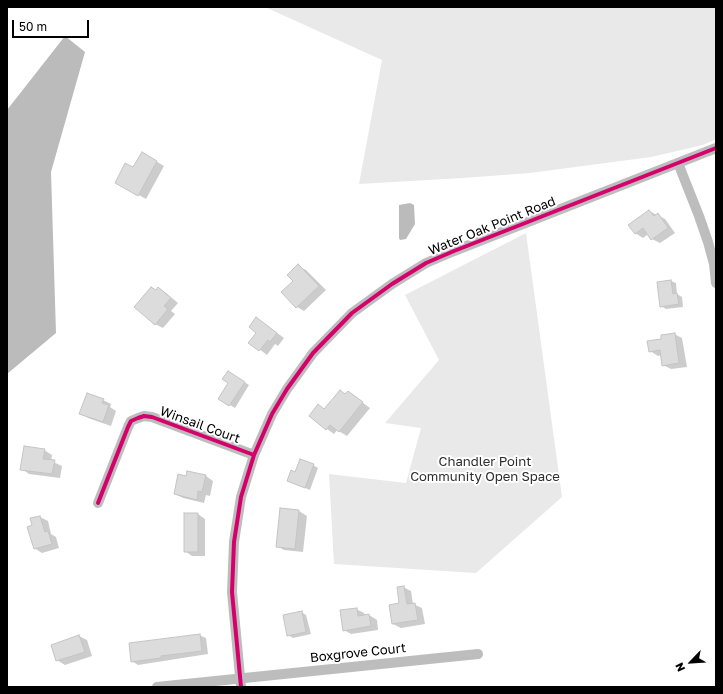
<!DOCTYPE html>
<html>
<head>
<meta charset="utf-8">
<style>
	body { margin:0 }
	#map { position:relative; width:723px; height:694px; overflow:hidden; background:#fff; font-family:"Golos Text",sans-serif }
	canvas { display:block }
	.frame { position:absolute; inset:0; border:8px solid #000; pointer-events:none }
	.north { position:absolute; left:671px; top:642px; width:40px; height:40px; -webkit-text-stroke:3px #fff; paint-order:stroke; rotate:245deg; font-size:11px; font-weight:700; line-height:16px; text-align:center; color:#000 }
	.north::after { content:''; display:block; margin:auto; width:14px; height:18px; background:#000; clip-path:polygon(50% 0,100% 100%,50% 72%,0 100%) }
	.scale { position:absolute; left:12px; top:20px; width:77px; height:18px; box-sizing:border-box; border:2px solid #000; border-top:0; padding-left:5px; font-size:12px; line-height:14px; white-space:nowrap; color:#000; -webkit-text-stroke:3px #fff; paint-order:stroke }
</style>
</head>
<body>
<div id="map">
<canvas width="723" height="694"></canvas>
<div class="frame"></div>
<div class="north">N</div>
<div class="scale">50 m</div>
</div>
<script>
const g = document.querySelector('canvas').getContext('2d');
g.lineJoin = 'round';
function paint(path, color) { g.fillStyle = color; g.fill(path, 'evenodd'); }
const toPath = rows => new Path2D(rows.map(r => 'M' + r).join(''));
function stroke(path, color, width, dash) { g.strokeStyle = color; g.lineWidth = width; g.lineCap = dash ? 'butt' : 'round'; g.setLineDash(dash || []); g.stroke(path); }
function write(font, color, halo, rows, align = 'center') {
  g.font = font + ' "Golos Text",sans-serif'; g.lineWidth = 4; g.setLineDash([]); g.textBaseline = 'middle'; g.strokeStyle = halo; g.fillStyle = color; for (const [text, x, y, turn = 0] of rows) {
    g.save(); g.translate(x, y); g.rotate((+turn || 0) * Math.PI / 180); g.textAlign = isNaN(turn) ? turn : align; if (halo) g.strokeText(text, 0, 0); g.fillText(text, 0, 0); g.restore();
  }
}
const green = toPath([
	[265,7,716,7,716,139,703,145,651,157,530,173,463,178,359,184,382,60],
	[526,233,562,497,476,573,334,564,329,474,406,483,421,428,385,423,439,360,405,295]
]);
const water = toPath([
	[65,36,85,52,51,172,56,333,7,374,7,110],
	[410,203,414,205,415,224,406,239,400,240,399,238,399,205]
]);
const shadow = toPath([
	[142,153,164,166,146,199,117,183,134,168],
	[649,211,665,219,675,233,660,243,652,239,648,234,643,238,635,233],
	[298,266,306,270,326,290,304,311,297,307,294,281],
	[671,281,676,283,677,294,682,297,683,307,666,309,661,306],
	[159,288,166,293,178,303,171,311,175,314,163,328,155,324,157,291],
	[257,318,284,338,278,346,275,344,267,355,250,342,257,332],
	[674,334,682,338,687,367,671,369,663,365,662,355,658,356,650,351,662,340],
	[228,372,249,385,235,408,220,399,230,383],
	[348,392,370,408,347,436,337,430,334,434,327,429,318,405,326,410],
	[103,400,111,404,110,407,116,411,111,426,88,418,81,413],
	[44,450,52,455,51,461,62,466,60,478,29,474,22,469],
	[313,465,318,468,310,490,288,481,296,473],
	[188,472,206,476,213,481,210,496,206,495,204,503,183,498,175,494,187,478],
	[280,509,299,511,307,516,303,552,284,550,277,546],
	[198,514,205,519,205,556,192,556,185,551],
	[40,517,48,521,51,534,56,537,59,548,42,553,34,548,33,526],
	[403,587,411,591,413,604,422,608,425,624,401,628,393,624,400,604],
	[356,609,364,613,365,616,369,615,377,620,378,630,351,634,344,630],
	[301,612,306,615,311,634,293,638,288,635],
	[199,635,206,638,208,654,138,665,132,661],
	[79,636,87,640,92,656,65,665,57,660]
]);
const building = toPath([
	[142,152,157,161,138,196,115,183,125,163,133,167,142,152],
	[649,210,654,216,658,213,668,228,651,240,643,228,635,234,628,225,649,210],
	[298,264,319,286,296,308,281,292,293,281,287,275,298,264],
	[671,280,673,294,677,293,679,304,660,307,657,282,671,280],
	[151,287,156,290,158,287,171,298,164,306,168,309,155,325,134,307,151,287],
	[256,317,277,333,270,342,268,340,259,351,248,343,256,333,249,327,256,317],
	[675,333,679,363,662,366,660,350,649,352,647,341,661,339,661,335,675,333],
	[228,371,245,382,229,406,218,399,228,383,222,379,228,371],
	[340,390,345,394,348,391,363,402,339,432,330,425,326,430,309,416,318,404,324,409,340,390],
	[87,393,104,399,102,403,109,405,103,422,79,414,87,393],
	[24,446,45,449,43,459,55,460,52,474,20,470,24,446],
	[300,459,314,464,305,488,287,481,291,470,295,472,300,459],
	[187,471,206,475,202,492,198,491,197,500,174,494,178,474,186,476,187,471],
	[280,508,299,510,295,549,276,547,280,508],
	[184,513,198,513,198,552,184,552,184,513],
	[40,516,45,532,48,531,52,544,34,549,27,527,32,525,30,518,40,516],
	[404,586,407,604,415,603,418,620,392,624,389,605,399,603,397,587,404,586],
	[357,608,358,616,369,614,371,626,343,631,340,610,357,608],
	[302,611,306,632,287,636,283,615,302,611],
	[200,634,202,651,161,656,161,658,131,662,129,643,200,634],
	[79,635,85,652,56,661,51,645,79,635]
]);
const minor = toPath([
	[678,163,699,216,708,242,714,264,716,283],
	[98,503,128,427,131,421,138,418,144,416,152,417,254,455],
	[157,687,478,654],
	[241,687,232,592,234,542,241,497,254,455,272,414,287,389,313,353,352,313,392,284,426,263,454,251,716,148]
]);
const cycleway = toPath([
	[98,503,128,427,131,421,138,418,144,416,152,417,254,455],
	[241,687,232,592,234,542,241,497,254,455,272,414,287,389,313,353,352,313,392,284,426,263,454,251,716,148]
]);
const streetNames = [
	["Water Oak Point Road",492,226,-22],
	["Winsail Court",200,425,20],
	["Boxgrove Court",358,653,-6]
];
const parkNames = [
	["Chandler Point",485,462],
	["Community Open Space",485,477]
];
paint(green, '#e9e9e9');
paint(water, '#bbb');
paint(shadow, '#0003');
paint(building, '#dcdcdc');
stroke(building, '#c4c4c4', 1);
stroke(minor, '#bdbdbd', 10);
stroke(cycleway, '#d6006c', 4);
write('13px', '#000', '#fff', streetNames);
write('13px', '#2e2e2e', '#fff', parkNames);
</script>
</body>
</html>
